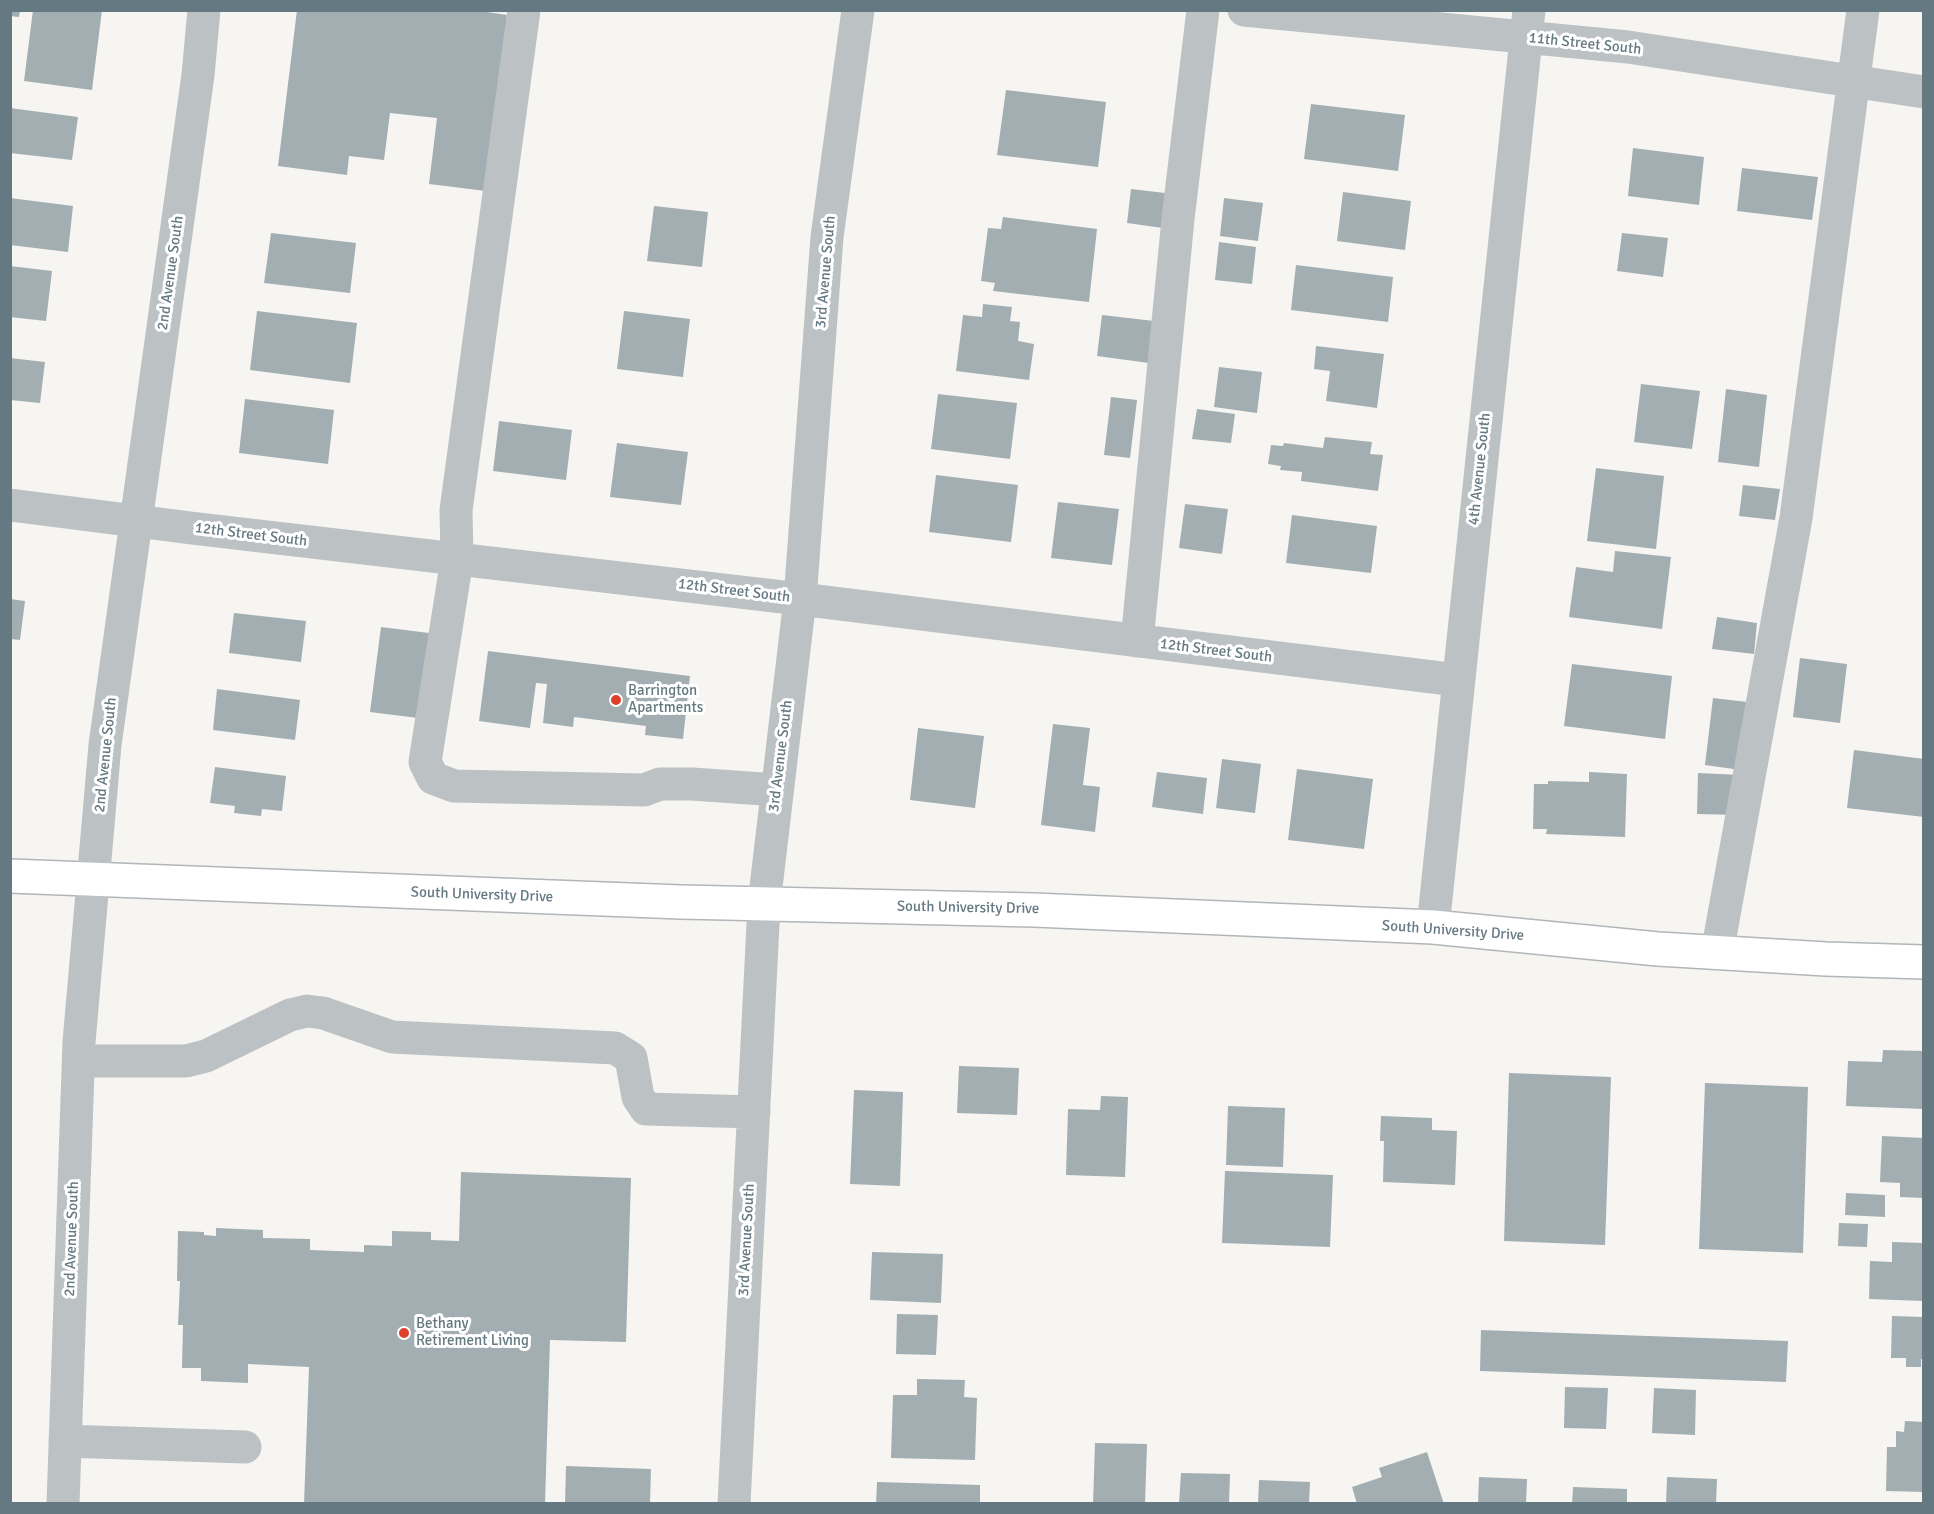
<!DOCTYPE html>
<html>
<head>
<meta charset="utf-8">
<style>
	body { margin:0 }
	#map { position:relative; width:1934px; height:1514px; overflow:hidden; background:#f6f5f2; font-family:Signika,sans-serif }
	canvas { display:block }
	.frame { position:absolute; inset:0; border:12px solid #657982; pointer-events:none }
</style>
</head>
<body>
<div id="map">
<canvas width="1934" height="1514"></canvas>
<div class="frame"></div>
</div>
<script>
const g = document.querySelector('canvas').getContext('2d');
g.lineJoin = 'round';
function paint(path, color) { g.fillStyle = color; g.fill(path, 'evenodd'); }
const toPath = rows => new Path2D(rows.map(r => 'M' + r).join(''));
function stroke(path, color, width, dash) { g.strokeStyle = color; g.lineWidth = width; g.lineCap = dash ? 'butt' : 'round'; g.setLineDash(dash || []); g.stroke(path); }
function write(font, color, halo, rows, align = 'center') {
  g.font = font + ' Signika,sans-serif'; g.lineWidth = 6; g.setLineDash([]); g.textBaseline = 'middle'; g.strokeStyle = halo; g.fillStyle = color; for (const [text, x, y, turn = 0] of rows) {
    g.save(); g.translate(x, y); g.rotate((+turn || 0) * Math.PI / 180); g.textAlign = isNaN(turn) ? turn : align; if (halo) g.strokeText(text, 0, 0); g.fillText(text, 0, 0); g.restore();
  }
}
const building = toPath([
	[10,10,20,10,19,17,10,16],
	[33,10,102,10,92,90,24,81],
	[297,10,474,10,507,15,486,191,429,184,437,118,390,113,384,160,349,156,347,175,278,166],
	[1006,90,1106,102,1098,167,997,155],
	[1311,104,1405,115,1398,171,1304,159],
	[10,108,78,117,72,160,10,153],
	[1633,148,1704,157,1699,205,1628,196],
	[1742,168,1818,177,1812,220,1737,211],
	[1131,189,1174,194,1170,229,1127,223],
	[1343,192,1411,201,1405,250,1337,241],
	[10,198,73,206,68,252,10,245],
	[1224,198,1263,203,1258,241,1220,236],
	[654,206,708,212,702,267,647,261],
	[1003,217,1097,229,1089,302,993,291,995,283,981,281,988,228,1001,229],
	[271,233,356,243,350,293,264,283],
	[1622,233,1668,238,1663,277,1617,271],
	[1219,242,1256,247,1252,284,1215,280],
	[1296,265,1393,277,1388,322,1291,310],
	[10,266,52,271,46,321,10,317],
	[983,304,1012,307,1010,321,1020,322,1018,341,1034,344,1029,380,956,371,963,315,982,317],
	[257,311,357,323,350,383,250,370],
	[624,311,690,319,683,377,617,369],
	[1102,315,1154,321,1149,363,1097,356],
	[1316,346,1384,354,1377,408,1326,401,1330,371,1314,369],
	[10,358,45,362,40,403,10,400],
	[1219,367,1262,372,1257,413,1214,407],
	[1641,384,1700,391,1692,449,1634,442],
	[1726,389,1767,395,1759,467,1718,462],
	[938,394,1017,403,1010,459,931,449],
	[1111,397,1137,400,1130,458,1104,455],
	[245,399,334,410,328,464,239,453],
	[1197,409,1235,414,1231,443,1192,439],
	[499,421,572,430,566,480,493,471],
	[1325,437,1372,442,1370,454,1383,455,1378,491,1301,481,1302,472,1280,470,1281,466,1268,464,1271,445,1283,446,1284,443,1323,448],
	[617,443,688,452,681,505,610,497],
	[1596,468,1664,476,1656,549,1587,541],
	[936,475,1018,485,1011,542,929,532],
	[1743,485,1780,489,1775,520,1739,516],
	[1058,502,1119,509,1112,565,1051,558],
	[1185,504,1228,509,1222,554,1179,548],
	[1292,515,1377,526,1371,573,1286,563],
	[1615,551,1671,557,1662,629,1569,617,1576,567,1613,572],
	[10,599,25,601,20,640,10,639],
	[234,613,306,621,301,662,229,653],
	[1717,617,1757,623,1754,654,1712,649],
	[381,627,429,633,418,718,370,712],
	[488,651,690,676,683,739,645,735,646,726,574,717,573,727,543,723,547,684,536,683,530,728,479,721],
	[1800,658,1847,664,1840,723,1793,717],
	[1572,664,1672,676,1665,739,1564,726],
	[217,689,300,700,295,740,213,730],
	[1713,698,1756,703,1748,771,1705,765],
	[1053,724,1090,728,1083,785,1100,787,1095,832,1041,825],
	[918,728,984,736,975,808,910,800],
	[1854,750,1924,759,1924,817,1847,808],
	[1222,759,1261,764,1255,813,1216,808],
	[215,767,286,776,282,811,262,809,261,816,234,813,235,806,210,803],
	[1297,769,1373,779,1364,849,1288,840],
	[1157,772,1207,778,1203,814,1152,807],
	[1589,772,1627,774,1625,837,1546,834,1547,829,1533,829,1534,784,1548,784,1548,781,1589,782],
	[1698,773,1740,775,1738,815,1697,814],
	[1883,1050,1924,1051,1924,1109,1846,1106,1848,1061,1882,1062],
	[959,1066,1019,1068,1017,1115,957,1113],
	[1509,1073,1611,1077,1605,1245,1504,1241],
	[1705,1083,1808,1087,1803,1253,1699,1249],
	[854,1090,903,1092,900,1186,850,1184],
	[1101,1096,1128,1097,1125,1177,1066,1175,1068,1109,1100,1110],
	[1228,1106,1285,1108,1283,1167,1226,1165],
	[1381,1116,1432,1118,1432,1130,1457,1131,1455,1185,1383,1182,1384,1141,1380,1141],
	[1882,1136,1924,1138,1924,1198,1900,1197,1900,1183,1880,1182],
	[1225,1171,1333,1175,1330,1247,1222,1243],
	[461,1172,631,1178,626,1342,550,1340,545,1504,304,1504,309,1367,248,1364,248,1383,201,1381,201,1368,182,1368,183,1325,178,1325,180,1281,177,1281,178,1231,204,1232,204,1235,216,1236,216,1228,263,1230,263,1238,310,1239,310,1250,364,1252,364,1245,392,1246,392,1231,431,1232,431,1240,459,1241],
	[1846,1193,1885,1195,1885,1217,1845,1215],
	[1839,1223,1868,1224,1867,1247,1838,1246],
	[1892,1242,1924,1243,1924,1301,1869,1299,1870,1261,1892,1262],
	[872,1252,943,1254,941,1303,870,1300],
	[897,1314,938,1315,936,1355,896,1354],
	[1892,1316,1924,1317,1924,1359,1921,1359,1921,1367,1906,1367,1906,1358,1891,1358],
	[1481,1330,1788,1341,1786,1382,1480,1371],
	[917,1379,965,1380,964,1397,977,1398,975,1460,891,1458,893,1395,917,1395],
	[1565,1387,1608,1388,1606,1429,1564,1428],
	[1654,1388,1696,1390,1695,1435,1652,1433],
	[1905,1421,1924,1422,1924,1492,1886,1491,1887,1447,1896,1447,1896,1431,1904,1432],
	[1095,1443,1147,1444,1145,1504,1093,1504],
	[1427,1452,1444,1504,1357,1504,1352,1487,1382,1477,1379,1468],
	[566,1466,651,1469,650,1504,565,1504],
	[1181,1473,1230,1474,1229,1504,1179,1504],
	[1479,1477,1527,1479,1526,1504,1478,1504],
	[1667,1477,1717,1479,1716,1504,1666,1504],
	[1259,1480,1310,1482,1309,1504,1258,1504],
	[877,1482,980,1485,980,1504,876,1504],
	[1573,1487,1627,1489,1627,1504,1572,1504]
]);
const minor = toPath([
	[524,10,456,510,457,559,425,762,433,778,454,786,644,790,660,784,692,784,777,790],
	[1244,10,1628,47,1924,92],
	[10,505,191,528,800,599,1457,680],
	[1137,641,1178,219,1203,10],
	[1433,927,1529,10],
	[1717,953,1796,518,1863,10],
	[79,1061,186,1061,206,1056,290,1015,307,1011,323,1013,392,1037,615,1048,631,1058,638,1097,646,1109,754,1112],
	[65,1441,245,1447],
	[63,1504,79,1042,105,745,198,75,204,10],
	[734,1504,764,904,800,599,827,237,858,10]
]);
const major = toPath([
	[10,876,681,902,1034,910,1433,927,1658,949,1826,959,1924,962]
]);
const markers = [
	[616,700,6,"#dd402b"],
	[404,1333,6,"#dd402b"]
];
const streetNames = [
	["11th Street South",1585,44,6],
	["3rd Avenue South",826,272,-85],
	["2nd Avenue South",171,273,-82],
	["4th Avenue South",1480,469,-84],
	["12th Street South",251,535,7],
	["12th Street South",734,591,7],
	["12th Street South",1216,651,7],
	["2nd Avenue South",106,755,-84],
	["3rd Avenue South",781,756,-83],
	["South University Drive",482,895,2],
	["South University Drive",968,908,1],
	["South University Drive",1453,931,4],
	["2nd Avenue South",72,1239,-88],
	["3rd Avenue South",747,1240,-87]
];
const poiNames = [
	["Barrington",628,691],
	["Apartments",628,708],
	["Bethany",416,1324],
	["Retirement Living",416,1341]
];
paint(building, '#a3aeb2');
stroke(major, '#b0b6b9', 36);
stroke(minor, '#bcc2c4', 33);
stroke(major, '#fff', 33);
for (const [x, y, r, color] of markers) { const dot = new Path2D(); dot.arc(x, y, r, 0, 2 * Math.PI); g.fillStyle = color; g.fill(dot); stroke(dot, '#fff', 2); }
write('15px', '#657982', '#fff', streetNames);
write('15px', '#657982', '#fff', poiNames, 'left');
</script>
</body>
</html>
